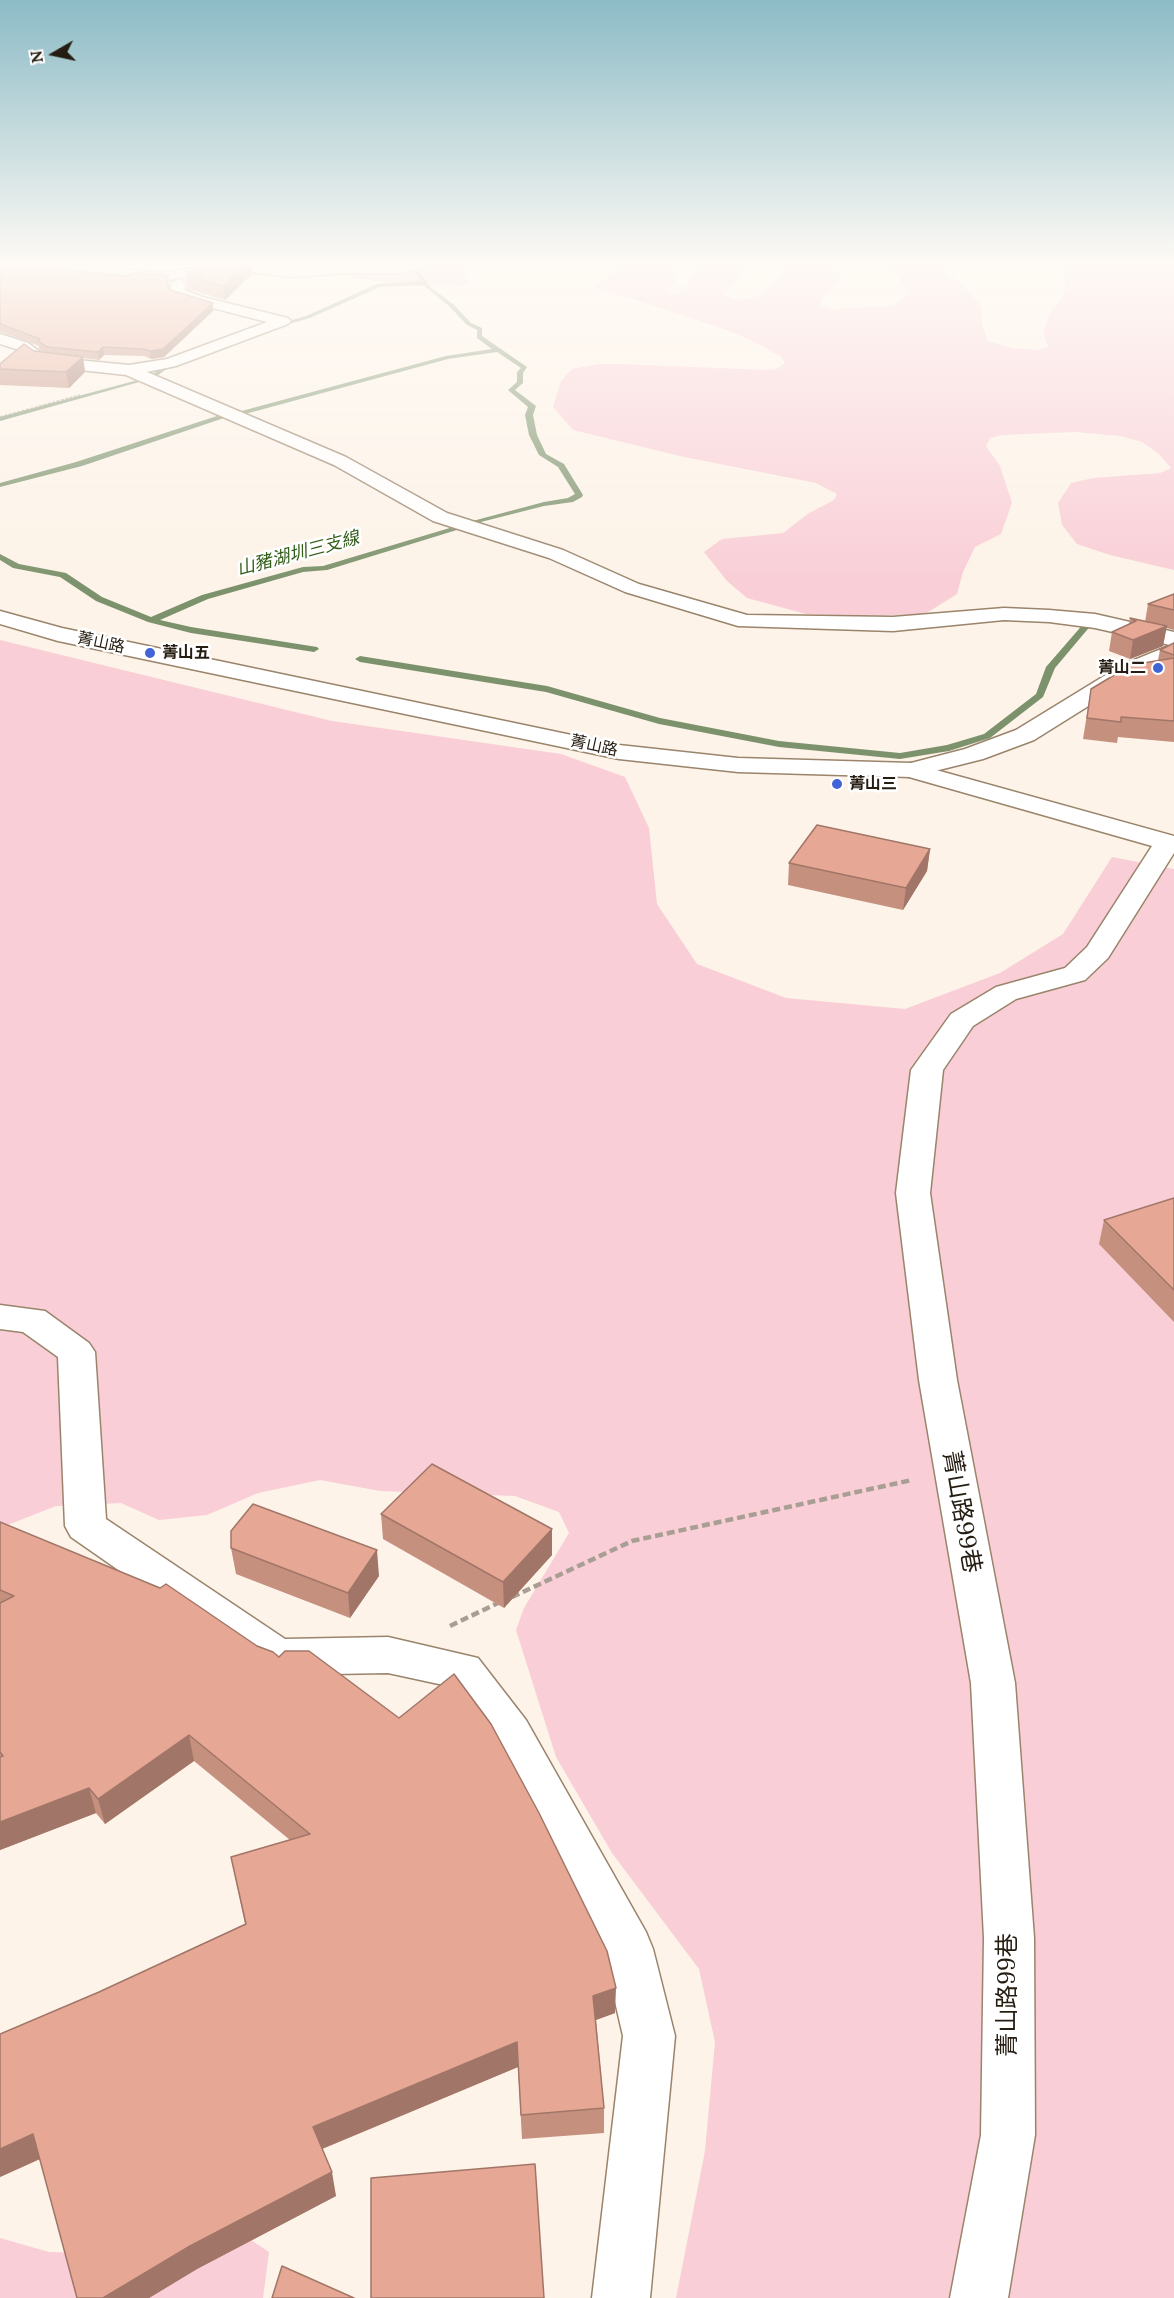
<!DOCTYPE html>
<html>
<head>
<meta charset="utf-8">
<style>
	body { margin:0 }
	#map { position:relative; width:1174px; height:2298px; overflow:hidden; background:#fdf3e8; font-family:Lora,serif }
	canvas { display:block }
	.north { position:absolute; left:24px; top:24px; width:60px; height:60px; -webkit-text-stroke:4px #fff; paint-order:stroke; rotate:261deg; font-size:16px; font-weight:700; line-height:24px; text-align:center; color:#251c12 }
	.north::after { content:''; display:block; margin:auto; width:21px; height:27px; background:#251c12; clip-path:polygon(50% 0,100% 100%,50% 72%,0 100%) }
</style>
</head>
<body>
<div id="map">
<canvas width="1174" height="2298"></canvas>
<div class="north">N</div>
</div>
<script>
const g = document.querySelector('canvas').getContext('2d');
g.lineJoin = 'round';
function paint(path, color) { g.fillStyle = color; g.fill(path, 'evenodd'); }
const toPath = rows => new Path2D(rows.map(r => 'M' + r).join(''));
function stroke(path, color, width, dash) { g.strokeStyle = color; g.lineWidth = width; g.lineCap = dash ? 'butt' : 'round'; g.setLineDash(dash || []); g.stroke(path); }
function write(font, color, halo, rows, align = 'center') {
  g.font = font + ' Lora,"Noto Sans TC",serif'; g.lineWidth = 5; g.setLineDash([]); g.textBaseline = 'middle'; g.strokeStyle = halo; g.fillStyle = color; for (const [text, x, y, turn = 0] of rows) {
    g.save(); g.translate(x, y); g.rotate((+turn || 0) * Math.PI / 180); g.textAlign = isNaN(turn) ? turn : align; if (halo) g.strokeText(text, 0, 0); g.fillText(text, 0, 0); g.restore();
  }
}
const green = toPath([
	[255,262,468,262,465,277,470,284,455,287,426,287,354,278,334,267,316,269],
	[626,262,678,262,675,283,667,291,672,293,684,291,689,280,701,262,753,262,724,295,734,299,744,300,762,295,780,276,781,266,784,263,830,262,838,269,840,279,822,299,821,306,829,309,893,306,909,293,897,276,879,262,934,262,966,288,982,307,982,324,988,341,1012,348,1038,350,1048,347,1043,333,1050,313,1061,299,1065,288,1064,262,1174,262,1174,570,1110,555,1077,544,1062,525,1058,503,1071,483,1093,478,1160,473,1171,468,1159,454,1142,442,1120,436,1076,432,1002,435,990,438,986,446,1000,466,1012,503,1001,534,975,547,963,572,957,594,925,614,862,616,806,614,747,598,727,581,704,552,722,539,783,533,809,513,834,500,837,494,816,483,684,457,573,430,553,407,561,381,572,369,598,364,621,364,765,370,776,369,785,363,780,356,751,340,713,325,594,287],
	[0,640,332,721,561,754,625,777,649,828,657,904,697,964,786,998,905,1009,1000,973,1063,934,1112,857,1174,869,1174,2298,676,2298,705,2151,715,2042,699,1969,612,1853,556,1757,516,1630,524,1608,569,1533,559,1512,515,1496,380,1491,320,1480,258,1493,207,1515,159,1520,121,1503,56,1506,0,1528],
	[234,2229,269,2252,263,2298,0,2298,0,2238,49,2252,146,2255]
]);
const stream = toPath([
	[418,269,429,286,453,304,471,323,482,328,482,336,527,367,523,373,523,383,515,390,536,406,533,415,537,435,546,454,564,464,583,495,582,497,573,502,544,506,469,525,465,523,544,502,568,498,575,494,558,467,539,455,529,435,525,415,528,407,508,390,517,382,517,372,521,368,497,352,448,359,234,417,234,413,446,356,492,349,477,338,477,330,467,325,449,306,423,285,380,287,310,318,275,328,272,326,306,316,377,284,421,281,415,271,418,269],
	[182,360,184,363,165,370,154,378,149,377,161,368,182,360],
	[138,380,143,381,0,421,0,417,138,380],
	[217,416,224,418,82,466,0,487,0,483,76,462,217,416],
	[453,527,460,529,327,570,303,572,208,599,160,620,191,627,317,647,319,649,314,652,191,633,148,622,96,601,60,577,13,568,0,560,0,554,19,564,66,573,102,597,151,617,202,595,303,567,323,566,453,527],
	[1085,622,1092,624,1055,668,1043,697,990,738,949,751,900,759,779,747,659,724,546,692,360,662,355,659,360,656,547,686,660,718,779,741,900,753,947,745,984,734,1036,694,1046,667,1085,622]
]);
const pathFar1 = toPath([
	[0,417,80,395]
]);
const path = toPath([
	[512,1597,632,1541,912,1480],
	[450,1626,500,1602]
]);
const street = toPath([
	[0,262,53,262,161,273,233,262,293,269,435,262,433,265,402,273,349,273,293,277,234,270,161,281,31,268,0,269,0,262],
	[179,279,186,283,185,290,203,297,288,318,291,321,288,324,176,366,147,372,346,457,447,513,563,550,639,584,747,615,893,617,1004,608,1049,610,1095,614,1174,632,1174,646,1095,628,1049,622,1004,620,893,631,738,626,625,592,549,558,433,521,334,465,126,375,43,366,37,364,16,349,0,344,0,334,28,343,47,357,129,365,167,359,267,322,193,303,172,295,170,292,172,283,179,279],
	[911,763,1174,836,1174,853,1108,958,1085,980,1016,999,973,1026,943,1070,930,1193,957,1380,1015,1683,1034,1938,1035,2135,1008,2298,950,2298,981,2135,984,1938,971,1683,919,1380,896,1193,911,1070,951,1014,996,987,1065,968,1087,947,1152,846,902,775,899,770,902,765,911,763],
	[0,1305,45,1311,89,1343,95,1352,106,1519,285,1639,388,1637,478,1658,526,1720,646,1932,653,1949,675,2036,650,2298,592,2298,623,2036,604,1954,494,1748,448,1686,388,1673,277,1675,262,1670,71,1537,65,1526,58,1357,23,1332,0,1329,0,1305]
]);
const secondary = toPath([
	[0,611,62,628,619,745,738,758,911,763,965,749,1016,730,1122,665,1166,647,1174,645,1174,660,1138,675,1034,740,983,759,911,777,738,772,619,759,58,641,0,624,0,611]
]);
const wall = toPath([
	[217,262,250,262,252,274,225,300,188,289,186,274],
	[0,268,126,276,168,275,169,283,169,287,170,290,213,311,164,357,151,359,144,356,104,355,99,360,83,358,85,372,69,388,0,385,0,364,34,351,44,352,39,349,39,346,1,332,0,333],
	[1174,594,1174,630,1166,628,1163,646,1130,659,1109,651,1112,632,1129,624,1130,618,1145,622,1148,604],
	[1174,643,1174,742,1118,737,1117,743,1083,739,1091,689,1158,660,1160,650],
	[930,849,927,871,903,910,788,885,789,863],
	[1174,1199,1174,1322,1099,1244,1104,1220],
	[381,1514,552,1555,504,1608,383,1539],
	[0,1522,615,2013,596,2020,604,2108,604,2133,522,2139,518,2067,322,2149,336,2196,197,2269,149,2298,77,2298,40,2159,0,2177,0,2034,99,1992,245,1924,231,1857,290,1840,194,1761,105,1824,96,1813,0,1850],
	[231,1548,379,1576,350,1618,236,1574]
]);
const shadedWall = toPath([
	[248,262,250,262,252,274,225,300,223,286],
	[213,303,213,311,164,357,151,359,150,351],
	[103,347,104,355,99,360,98,352],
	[83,357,85,372,69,388,66,372],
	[1167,626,1163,646,1130,659,1133,640],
	[930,849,927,871,903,910,906,888],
	[552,1529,552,1555,504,1608,503,1582],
	[377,1550,379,1576,350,1618,348,1593],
	[189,1735,194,1761,105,1824,98,1799],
	[89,1788,96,1813,0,1850,0,1822],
	[616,1988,615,2013,593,2021,593,1996],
	[517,2042,518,2067,317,2151,313,2127],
	[33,2134,42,2158,0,2177,0,2149],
	[332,2172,336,2196,197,2269,149,2298,103,2298,190,2246]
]);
const building = toPath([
	[217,262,248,262,223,286,186,274,187,271,192,272,217,262],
	[11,264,126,276,133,273,168,275,167,284,170,290,213,303,163,349,150,351,143,349,103,347,98,352,47,347,38,341,40,339,0,324,0,268,11,264],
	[24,344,34,351,83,357,66,372,0,369,0,364,24,344],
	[1174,594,1174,610,1148,604,1174,594],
	[1130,618,1167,626,1133,640,1112,632,1136,621,1130,618],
	[1174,643,1174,655,1160,650,1174,643],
	[1174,658,1174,721,1121,717,1121,722,1087,718,1091,689,1131,665,1174,658],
	[817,825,930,849,906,888,789,863,817,825],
	[1174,1198,1174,1290,1104,1220,1174,1198],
	[432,1464,552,1529,503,1582,381,1514,432,1464],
	[253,1504,377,1550,348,1593,231,1548,231,1531,253,1504],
	[0,1522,160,1588,166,1584,257,1646,273,1652,279,1657,285,1651,309,1651,399,1718,454,1674,491,1724,539,1813,607,1951,616,1988,593,1996,604,2108,521,2115,517,2042,313,2127,332,2172,190,2246,103,2298,77,2298,33,2134,0,2149,0,2034,99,1992,246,1924,231,1857,310,1834,189,1735,98,1799,89,1788,0,1822,0,1757,3,1756,0,1752,0,1603,14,1596,0,1590,0,1522],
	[535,2164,544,2298,371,2298,371,2178,535,2164],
	[282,2266,354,2298,272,2298,282,2266]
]);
const markers = [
	[150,653,6,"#4165d7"],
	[1158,668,6,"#4165d7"],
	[837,784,6,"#4165d7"]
];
const farStreetnames = [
	["菁山路",101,643,12],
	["菁山路",594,746,12]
];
const farPoinames = [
	["菁山五",162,653],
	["菁山二",1146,668,"right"],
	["菁山三",849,784]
];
const farWaternames = [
	["山豬湖圳三支線",298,554,-15]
];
const nearStreetnames = [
	["菁山路99巷",961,1512,80],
	["菁山路99巷",1008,1995,-90]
];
paint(green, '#f9ced6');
paint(stream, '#7c926c');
stroke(street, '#9a846b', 3);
stroke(secondary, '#9a846b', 3);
stroke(pathFar1, '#a89e93', 1.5, [3, 1.5]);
stroke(path, '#a89e93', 4.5, [8, 4]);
paint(street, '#fff');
paint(secondary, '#fff');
paint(wall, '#c6907f');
paint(shadedWall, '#a17668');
paint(building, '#e6a894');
stroke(building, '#a17668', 1.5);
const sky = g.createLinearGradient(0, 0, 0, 584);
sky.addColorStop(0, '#8cbbc6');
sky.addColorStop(0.45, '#fefaf5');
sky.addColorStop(1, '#fefaf500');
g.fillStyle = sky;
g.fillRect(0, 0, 1174, 584);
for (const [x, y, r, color] of markers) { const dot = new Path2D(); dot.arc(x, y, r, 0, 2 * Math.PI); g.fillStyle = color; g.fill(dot); stroke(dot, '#fff', 2); }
write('16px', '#251c12', '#fff', farStreetnames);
write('bold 16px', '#251c12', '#fff', farPoinames, 'left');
write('italic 18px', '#335e1a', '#fff', farWaternames);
write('24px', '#251c12', '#fff', nearStreetnames);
</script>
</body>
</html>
